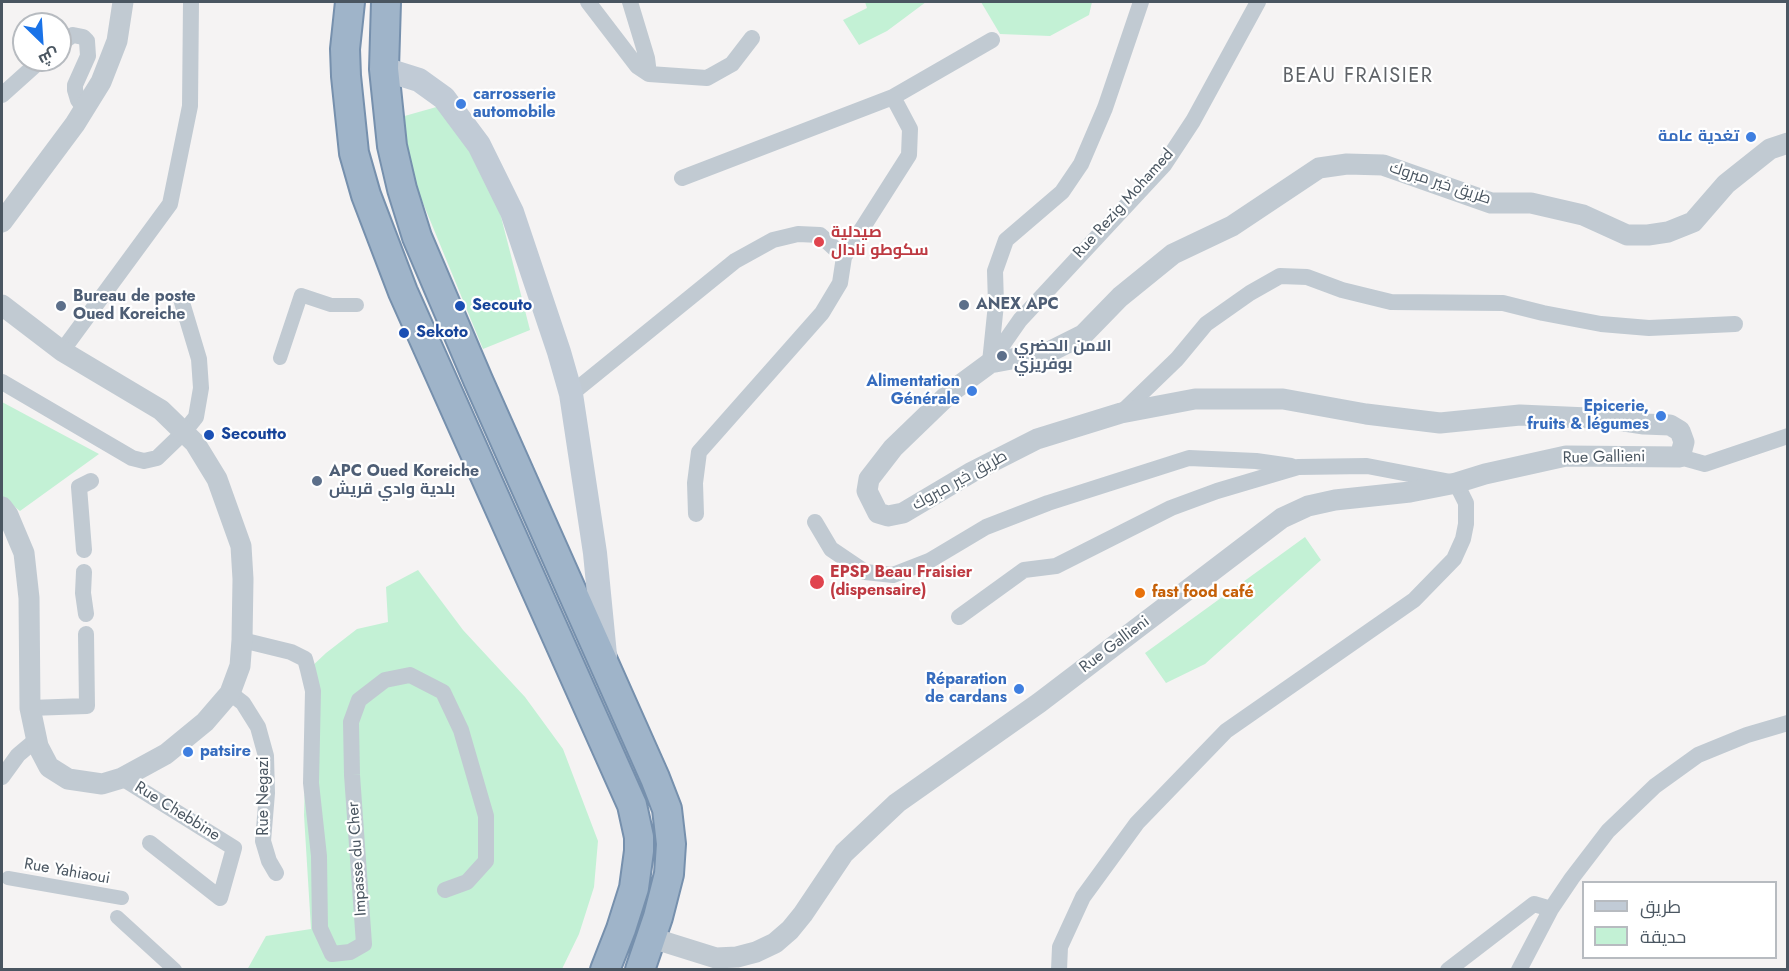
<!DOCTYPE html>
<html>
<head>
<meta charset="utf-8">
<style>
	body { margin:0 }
	#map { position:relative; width:1789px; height:971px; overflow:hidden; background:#f5f3f3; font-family:Jost,Cairo,sans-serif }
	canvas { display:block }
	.frame { position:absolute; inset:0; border:3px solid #4a5661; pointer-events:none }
	.legend { position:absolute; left:1582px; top:881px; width:195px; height:78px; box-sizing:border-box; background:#fff; border:2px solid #b7bbc0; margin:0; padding:8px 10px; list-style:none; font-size:18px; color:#4a5661 }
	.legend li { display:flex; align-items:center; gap:12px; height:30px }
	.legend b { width:30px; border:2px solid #b7bbc0 }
	.north { position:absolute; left:12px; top:12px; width:60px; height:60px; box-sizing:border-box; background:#fff; border:2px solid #b7bbc0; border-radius:50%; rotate:155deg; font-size:16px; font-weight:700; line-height:24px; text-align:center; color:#4a5661 }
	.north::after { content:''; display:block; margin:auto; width:21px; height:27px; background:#1a73e8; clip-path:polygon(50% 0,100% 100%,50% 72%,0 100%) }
</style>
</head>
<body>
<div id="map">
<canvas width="1789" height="971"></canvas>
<div class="frame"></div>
<ul class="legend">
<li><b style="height:8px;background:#c1cbd6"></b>طريق</li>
<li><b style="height:16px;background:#c3f1d5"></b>حديقة</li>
</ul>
<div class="north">ش</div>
</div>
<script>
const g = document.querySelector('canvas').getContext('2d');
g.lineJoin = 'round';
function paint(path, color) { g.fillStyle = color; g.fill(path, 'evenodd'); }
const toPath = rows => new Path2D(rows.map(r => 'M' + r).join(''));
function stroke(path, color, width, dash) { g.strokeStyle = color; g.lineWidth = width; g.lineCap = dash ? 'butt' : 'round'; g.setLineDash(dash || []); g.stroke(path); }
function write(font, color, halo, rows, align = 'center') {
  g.font = font + ' Jost,Cairo,sans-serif'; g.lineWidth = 4.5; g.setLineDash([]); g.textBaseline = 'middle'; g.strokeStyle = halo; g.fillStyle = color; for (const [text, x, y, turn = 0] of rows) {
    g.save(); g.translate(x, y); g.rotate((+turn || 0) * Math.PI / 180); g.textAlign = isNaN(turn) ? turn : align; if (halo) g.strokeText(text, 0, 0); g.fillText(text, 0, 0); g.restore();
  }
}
const green = toPath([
	[865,2,926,2,887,31,859,45,843,20,867,8],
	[981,2,1092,2,1089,15,1050,36,1000,34],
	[440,106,471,144,497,201,530,330,483,349,416,186,401,117],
	[2,402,99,454,20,511,2,497],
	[1305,537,1321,560,1205,664,1166,683,1145,653],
	[418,570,463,630,525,697,563,749,598,841,594,887,579,934,562,969,247,970,266,936,311,929,304,815,308,670,326,653,357,629,388,622,386,587]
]);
const pedestrian = toPath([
	[280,358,301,295,331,305,357,305],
	[8,878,122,898],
	[117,917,175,970]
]);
const minor = toPath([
	[588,2,637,66,649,74,647,58,630,2],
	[60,44,73,35,83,37,87,41,88,56,75,85,75,90,78,100,84,108],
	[649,74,707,78,732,64,752,38],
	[2,95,41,60],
	[682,178,893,97,992,40],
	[844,257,909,155,910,129,893,97],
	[62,351,170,204,190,106,191,2],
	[990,362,996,304,995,271,1006,240,1062,192,1081,164,1105,108,1141,2],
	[990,363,1020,320,1164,165,1193,121,1258,2],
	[2,382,132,458,144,461,157,458,184,432,196,417,201,388,199,359,181,299],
	[571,394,735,261,773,240,798,234,820,235,844,257,840,283,822,313,699,452,695,483,696,514],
	[1121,413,1177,359,1206,324,1250,293,1280,276,1307,277,1342,290,1391,302,1503,303,1543,313,1601,324,1649,328,1735,324],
	[1680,457,1705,464,1788,436],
	[815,522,831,549,865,572,893,575,929,561,986,527,1048,503,1189,458,1256,461,1291,466],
	[84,550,79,487,91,481],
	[84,572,83,593,86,614],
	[959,617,1024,570,1056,566,1171,508,1217,491,1298,467,1367,466,1456,483,1466,503,1466,524,1463,539,1454,559,1414,600,1226,731,1137,823,1083,897,1060,947,1059,970],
	[242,640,291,652,305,659,308,670,313,691,311,783,319,856,320,928,332,954,350,952,364,944,352,775,351,722,359,700,385,680,410,675,443,692,461,730,486,816,486,861,467,882,445,890],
	[230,693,243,703,258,727,266,756,267,793,263,841,269,861,276,873],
	[30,708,87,706,86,634],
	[2,777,18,755,37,739],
	[122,778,234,848,220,898,150,843],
	[1448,970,1534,904,1551,909],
	[1519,970,1551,909,1572,878,1608,831,1655,786,1698,755,1747,735,1788,723]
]);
const tertiary = toPath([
	[2,222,75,124,101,82,117,41,123,2],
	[2,305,62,351,161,410,195,443,217,479,241,546,243,579,242,640,240,666,230,693,205,722,166,754,122,778,102,784,68,779,49,767,38,746,30,708,29,598,24,553,8,515,2,507],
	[652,938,716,958,737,957,756,952,775,943,790,930,803,914,844,853,897,803,1039,703,1282,518,1308,506,1335,500,1410,492,1456,483,1485,474,1566,456,1680,457,1684,442,1680,431,1670,425,1644,424,1611,419,1520,415,1440,423,1366,414,1283,399,1195,399,1121,413,1037,439,972,472,903,513,888,516,878,513,867,491,869,479,893,448,952,391,990,363,1049,352,1083,335,1120,297,1173,254,1232,226,1319,168,1347,164,1383,165,1491,203,1531,203,1583,215,1627,235,1648,235,1668,232,1693,222,1726,184,1770,149,1788,143]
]);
const secondary = toPath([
	[384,69,419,80,444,98,479,145,512,212,559,352,571,394,595,553,605,655]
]);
const trunk = toPath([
	[350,2,345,49,346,76,354,153,366,195,403,292,632,805,639,837,639,851,634,888,621,929,605,970],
	[386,2,384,69,392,146,402,189,417,237,478,380,655,778,667,809,671,844,669,874,658,917,640,970]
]);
const markers = [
	[461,104,6,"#3f7fe0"],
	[1751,137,6,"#3f7fe0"],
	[819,242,6,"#e0444e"],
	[964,305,6,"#5c6f8a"],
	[61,306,6,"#5c6f8a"],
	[460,306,6,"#1a4fb4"],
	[404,333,6,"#1a4fb4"],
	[1002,356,6,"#5c6f8a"],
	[972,391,6,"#3f7fe0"],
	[1661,416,6,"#3f7fe0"],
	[209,435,6,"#1a4fb4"],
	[317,481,6,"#5c6f8a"],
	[817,582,8,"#e0444e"],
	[1140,593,6,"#e8710a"],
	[1019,689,6,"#3f7fe0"],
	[188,752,6,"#3f7fe0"]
];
const shopNames = [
	["carrosserie",473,95,"left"],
	["automobile",473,113,"left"],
	["تغدية عامة",1739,137],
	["Alimentation",960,382],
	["Générale",960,400],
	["Epicerie,",1649,407],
	["fruits & légumes",1649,425],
	["Réparation",1007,680],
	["de cardans",1007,698],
	["patsire",200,752,"left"]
];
const streetNames = [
	["طريق خير مبروك",1440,184,18],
	["Rue Rezig Mohamed",1124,204,-48],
	["Rue Gallieni",1604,458,-1],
	["طريق خير مبروك",960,481,-29],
	["Rue Gallieni",1115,645,-37],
	["Rue Negazi",264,796,-90],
	["Rue Chebbine",177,812,32],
	["Impasse du Cher",358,859,-94],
	["Rue Yahiaoui",67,872,10]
];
const healthNames = [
	["صيدلية",831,233],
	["سكوطو نادال",831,251],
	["EPSP Beau Fraisier",830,573],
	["(dispensaire)",830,591]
];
const serviceNames = [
	["Bureau de poste",73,297],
	["Oued Koreiche",73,315],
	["ANEX APC",976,305],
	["الامن الحضري",1014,347],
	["بوفريزي",1014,365],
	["APC Oued Koreiche",329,472],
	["بلدية وادي قريش",329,490]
];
const transitNames = [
	["Secouto",472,306],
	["Sekoto",416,333],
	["Secoutto",221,435]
];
const foodNames = [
	["fast food café",1152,593]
];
const quarterNames = [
	["BEAU FRAISIER",1358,77]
];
paint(green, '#c3f1d5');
stroke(trunk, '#7690ad', 32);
stroke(pedestrian, '#c1cad2', 14);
stroke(minor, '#c1cad2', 16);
stroke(tertiary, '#c1cad2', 21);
stroke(secondary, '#c1cbd6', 24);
stroke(trunk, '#9fb4c9', 28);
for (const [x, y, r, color] of markers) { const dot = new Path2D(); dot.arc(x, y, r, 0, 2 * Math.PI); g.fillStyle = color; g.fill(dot); stroke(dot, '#fff', 2); }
write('bold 16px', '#366cbe', '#fff', shopNames, 'right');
write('16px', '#4a5661', '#fff', streetNames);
write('bold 16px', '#be3a42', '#fff', healthNames, 'left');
write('bold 16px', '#4e5e75', '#fff', serviceNames, 'left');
write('bold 16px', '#164399', '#fff', transitNames, 'left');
write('bold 16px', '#c56008', '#fff', foodNames, 'left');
g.letterSpacing = '1.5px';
write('20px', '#5f6368', '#fff', quarterNames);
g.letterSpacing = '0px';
</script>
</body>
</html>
